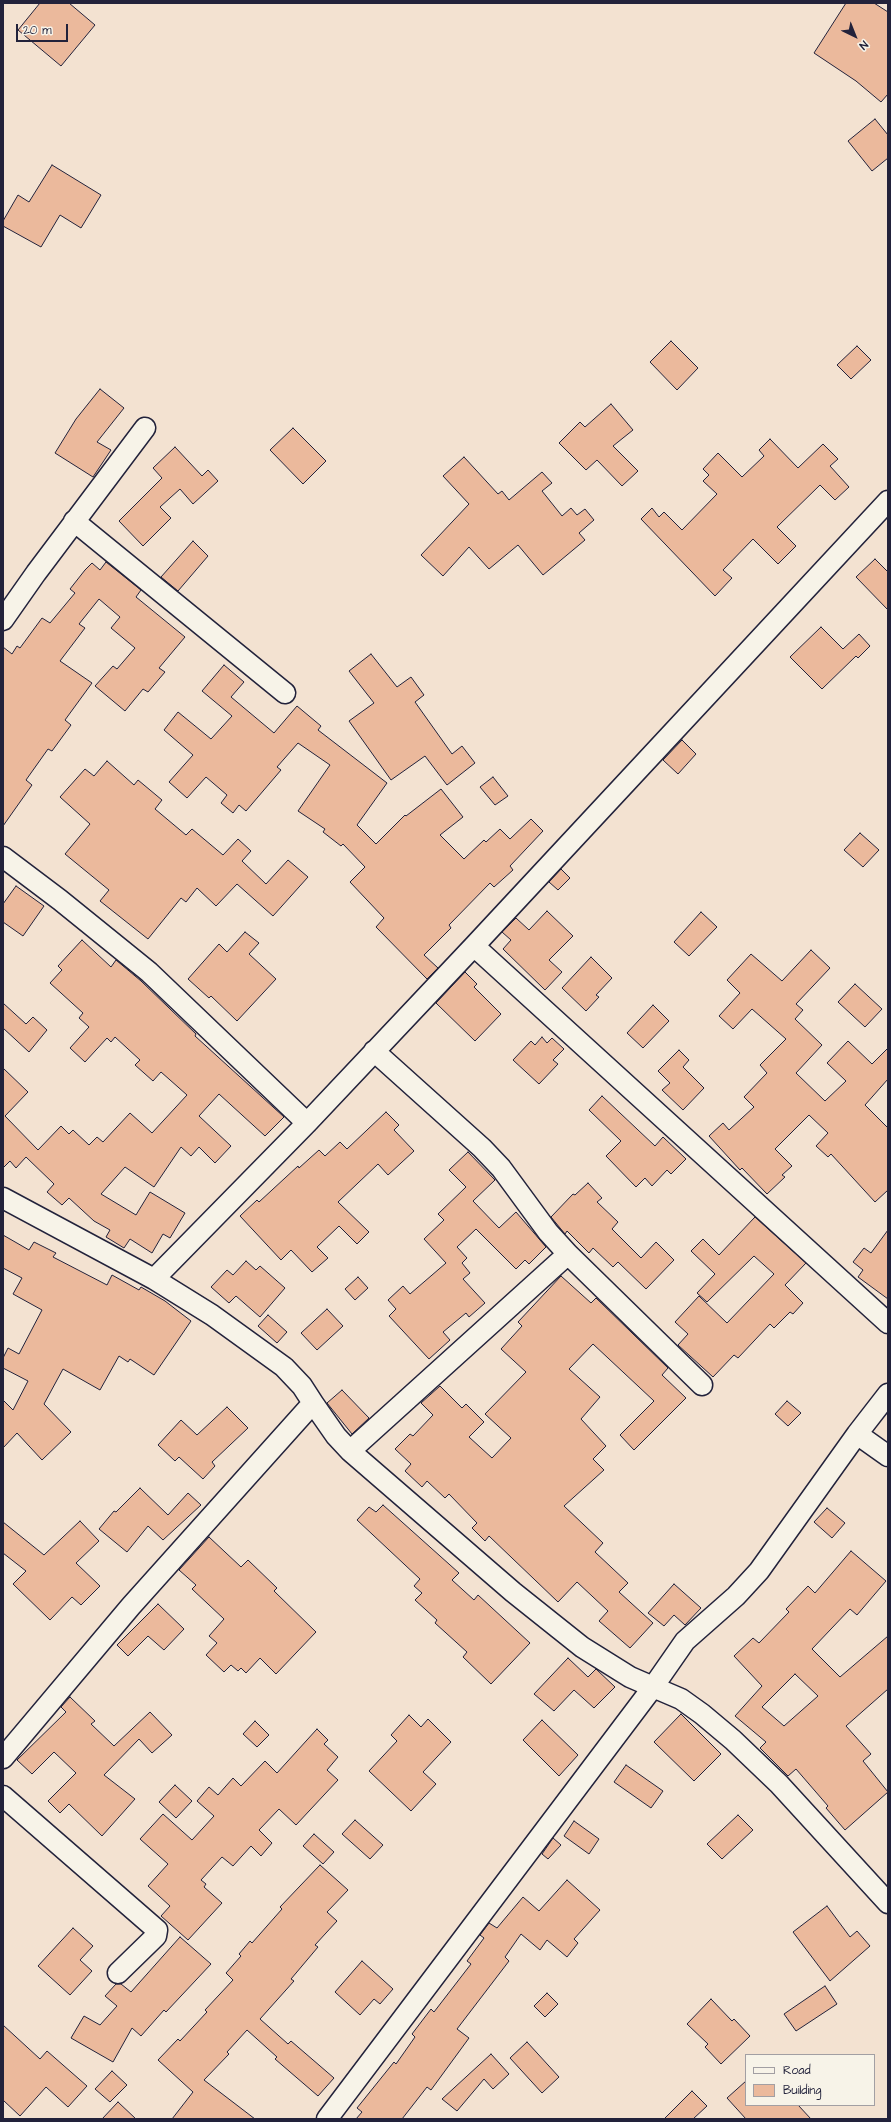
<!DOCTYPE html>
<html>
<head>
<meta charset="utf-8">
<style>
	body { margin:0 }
	#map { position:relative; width:891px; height:2122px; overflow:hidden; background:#f3e2d1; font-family:"Architects Daughter",sans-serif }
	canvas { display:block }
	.frame { position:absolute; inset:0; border:4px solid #22223b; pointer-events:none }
	.legend { position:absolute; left:745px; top:2054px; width:130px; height:52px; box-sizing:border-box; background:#f7f3e8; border:1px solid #a29fa3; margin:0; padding:5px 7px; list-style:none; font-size:12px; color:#22223b }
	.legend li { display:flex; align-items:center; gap:8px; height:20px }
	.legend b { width:20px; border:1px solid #a29fa3 }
	.north { position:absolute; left:835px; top:16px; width:40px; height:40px; -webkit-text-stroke:3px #f7f3e8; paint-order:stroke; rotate:137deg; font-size:11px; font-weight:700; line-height:16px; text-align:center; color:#22223b }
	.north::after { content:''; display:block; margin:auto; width:14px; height:18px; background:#22223b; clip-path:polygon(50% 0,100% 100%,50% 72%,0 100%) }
	.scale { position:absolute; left:16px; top:24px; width:52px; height:18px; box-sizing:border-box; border:2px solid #22223b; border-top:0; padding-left:5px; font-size:12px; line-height:14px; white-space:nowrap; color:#22223b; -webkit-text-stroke:3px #f7f3e8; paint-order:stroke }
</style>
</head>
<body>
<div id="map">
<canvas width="891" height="2122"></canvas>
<div class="frame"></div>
<ul class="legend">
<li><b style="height:5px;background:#f7f3e8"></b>Road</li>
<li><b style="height:11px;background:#ebb99c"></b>Building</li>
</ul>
<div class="north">N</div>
<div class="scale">20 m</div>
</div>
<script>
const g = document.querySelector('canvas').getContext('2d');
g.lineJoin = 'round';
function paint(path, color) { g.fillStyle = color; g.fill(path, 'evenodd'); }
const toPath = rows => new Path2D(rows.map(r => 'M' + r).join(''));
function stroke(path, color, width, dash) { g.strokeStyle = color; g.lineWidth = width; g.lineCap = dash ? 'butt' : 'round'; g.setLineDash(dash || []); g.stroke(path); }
const building = toPath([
	[40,3,69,3,95,25,61,66,18,30,40,3],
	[846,3,874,3,888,12,888,94,881,102,856,81,814,53,846,3],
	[875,119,888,135,888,158,872,171,848,141,875,119],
	[52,165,101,195,81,228,60,215,41,247,3,226,3,221,18,195,29,202,52,165],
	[671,341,698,368,677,390,650,362,671,341],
	[857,346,871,360,851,379,837,365,857,346],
	[100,389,124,408,97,442,111,450,93,477,55,453,76,419,100,389],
	[611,404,633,430,613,446,638,471,622,486,597,460,586,470,559,443,580,422,585,427,611,404],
	[293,428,326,461,303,484,270,450,293,428],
	[770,439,798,468,823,444,838,459,830,466,849,487,835,500,820,485,777,527,796,546,778,564,753,539,723,570,732,578,715,596,641,519,652,508,659,517,664,512,682,530,717,494,703,481,709,475,703,469,718,453,742,477,764,456,759,450,770,439],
	[175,447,202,476,208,470,218,481,193,504,180,489,160,507,171,518,143,546,119,521,162,478,153,468,175,447],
	[464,457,498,494,502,491,509,500,542,472,552,483,542,491,562,516,571,508,577,515,585,509,594,520,579,533,585,540,543,575,518,545,489,569,469,547,443,576,421,555,469,504,443,476,464,457],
	[193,541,208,556,178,591,161,577,193,541],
	[875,559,888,572,888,610,856,577,875,559],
	[106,562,141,590,136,597,185,637,159,668,165,672,148,692,143,689,125,711,95,686,113,666,117,669,135,648,111,628,120,617,99,599,79,624,85,628,60,661,92,683,65,720,71,725,52,751,48,749,26,780,32,785,3,826,3,647,12,654,17,646,20,648,42,618,50,623,75,593,70,589,85,570,92,563,100,570,106,562],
	[821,627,843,649,859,634,870,646,858,658,856,656,822,689,790,657,821,627],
	[371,654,397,687,411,677,424,695,415,702,452,754,462,746,475,763,447,785,425,756,391,780,349,721,374,703,349,671,371,654],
	[224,665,244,682,231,697,274,733,297,706,321,726,318,730,387,783,357,825,376,844,405,815,406,816,441,789,463,817,440,835,464,859,484,840,486,842,500,829,510,839,531,819,543,831,510,866,513,870,494,887,490,883,449,925,451,928,424,955,438,968,427,979,376,927,384,918,350,882,365,867,343,844,341,846,323,832,325,829,298,811,330,765,298,743,277,767,281,770,246,811,239,805,233,813,221,803,227,795,206,777,187,798,169,782,193,755,164,730,178,712,211,739,232,716,202,691,224,665],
	[682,740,696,754,678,774,663,760,682,740],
	[107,761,134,785,138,780,162,800,155,809,186,835,192,829,223,855,238,839,251,851,242,861,266,884,288,860,308,877,273,916,237,884,216,906,197,888,186,902,181,898,148,939,100,901,109,890,65,854,90,824,60,797,85,769,94,776,107,761],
	[493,777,508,796,495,805,480,787,493,777],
	[860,833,879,850,863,867,844,850,860,833],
	[561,869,570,878,558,890,549,882,561,869],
	[16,886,44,906,23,936,3,922,3,904,16,886],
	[547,911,573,936,549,960,562,972,545,990,503,949,511,940,502,932,516,918,529,930,547,911],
	[701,912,717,927,689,956,674,942,701,912],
	[245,932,259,943,249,954,276,979,237,1021,211,996,209,998,188,979,219,944,227,952,245,932],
	[82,940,111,967,116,960,141,981,196,1034,195,1036,284,1117,265,1136,219,1094,199,1116,231,1146,215,1163,199,1147,191,1156,181,1147,154,1187,125,1167,101,1194,136,1215,150,1192,185,1213,170,1238,163,1234,152,1253,130,1239,124,1248,106,1237,110,1230,94,1221,69,1198,62,1205,47,1192,54,1184,26,1157,16,1168,10,1161,3,1168,3,1068,28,1092,5,1116,38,1150,61,1126,69,1134,73,1130,89,1145,97,1137,103,1142,130,1113,152,1133,187,1095,161,1072,153,1081,135,1065,140,1060,115,1037,111,1042,107,1038,85,1062,70,1048,89,1027,79,1018,83,1013,50,983,62,970,58,966,82,940],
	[811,950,830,968,796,1004,803,1010,795,1019,822,1045,796,1073,825,1101,846,1081,827,1063,848,1041,872,1064,888,1048,888,1079,865,1105,888,1128,888,1190,875,1202,831,1154,828,1157,816,1146,828,1133,809,1115,775,1149,792,1166,782,1175,785,1177,767,1194,742,1168,740,1170,709,1136,723,1123,729,1130,754,1107,744,1097,767,1073,760,1065,786,1039,752,1009,733,1029,719,1016,740,993,727,980,751,954,782,981,811,950],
	[591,957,612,978,596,995,599,997,586,1011,562,988,591,957],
	[465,972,477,984,474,987,501,1014,475,1041,436,1003,465,972],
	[855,984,882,1009,865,1027,838,1002,855,984],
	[3,1003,26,1024,33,1017,47,1030,29,1052,3,1028,3,1003],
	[653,1005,669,1021,643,1048,627,1033,653,1005],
	[542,1037,547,1043,552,1038,564,1049,553,1060,558,1064,539,1084,513,1060,531,1041,535,1045,542,1037],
	[679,1050,689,1060,683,1067,704,1088,683,1110,662,1090,670,1083,658,1071,679,1050],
	[602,1096,655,1146,663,1137,686,1159,671,1174,667,1170,652,1186,645,1178,636,1187,606,1156,621,1141,589,1110,602,1096],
	[386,1112,399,1125,394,1130,414,1151,388,1175,378,1164,338,1202,369,1232,357,1244,339,1226,317,1247,328,1258,312,1272,291,1250,281,1260,240,1216,257,1200,259,1202,298,1166,299,1168,319,1150,325,1156,340,1142,347,1149,386,1112],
	[468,1152,495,1180,473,1201,499,1228,516,1212,546,1247,529,1264,525,1260,516,1269,476,1229,457,1247,467,1258,462,1263,470,1273,463,1279,485,1303,469,1317,466,1313,443,1332,450,1340,429,1359,389,1316,396,1309,388,1300,403,1286,410,1294,446,1263,424,1239,444,1220,438,1214,466,1187,449,1170,468,1152],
	[588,1183,602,1198,597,1202,618,1222,612,1229,641,1258,656,1242,674,1260,646,1289,618,1262,613,1267,593,1248,589,1253,567,1231,565,1234,551,1217,573,1194,575,1195,588,1183],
	[755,1217,806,1263,785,1285,803,1303,793,1314,790,1312,774,1328,770,1324,738,1358,734,1355,713,1377,678,1345,688,1334,675,1322,699,1296,727,1323,774,1274,754,1256,707,1302,697,1293,715,1274,691,1251,703,1239,719,1255,755,1217],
	[888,1230,888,1299,858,1277,863,1270,853,1262,864,1248,871,1253,888,1230],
	[3,1235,29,1250,34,1242,56,1253,53,1257,107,1285,112,1275,139,1290,141,1287,165,1301,191,1321,154,1375,130,1359,128,1362,119,1356,100,1390,63,1369,44,1404,71,1432,42,1460,17,1433,3,1448,3,1400,13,1410,28,1381,3,1368,3,1358,8,1348,19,1354,42,1310,13,1294,22,1278,3,1268,3,1235],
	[246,1261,256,1270,260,1266,285,1288,260,1317,236,1296,229,1303,211,1287,227,1270,233,1275,246,1261],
	[561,1276,591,1303,596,1298,668,1368,662,1375,686,1398,634,1450,620,1435,654,1401,593,1344,569,1369,600,1397,581,1419,606,1446,593,1459,604,1470,564,1506,603,1543,595,1552,628,1583,619,1592,653,1623,630,1648,599,1621,608,1611,577,1582,558,1602,489,1536,485,1541,472,1528,477,1523,449,1494,445,1498,427,1481,422,1487,405,1471,411,1464,395,1449,410,1434,413,1436,433,1415,421,1403,440,1386,462,1408,466,1404,484,1422,469,1437,492,1458,511,1438,485,1414,526,1372,501,1349,522,1326,518,1322,561,1276],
	[358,1277,368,1288,355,1300,345,1289,358,1277],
	[327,1309,343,1326,317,1350,301,1333,327,1309],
	[268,1315,287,1332,277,1343,258,1326,268,1315],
	[342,1390,369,1418,352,1434,327,1403,342,1390],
	[787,1401,801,1413,788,1426,775,1414,787,1401],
	[227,1407,248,1428,212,1462,215,1466,203,1479,179,1457,175,1461,158,1445,181,1420,197,1435,227,1407],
	[140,1488,168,1515,188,1493,201,1505,163,1540,148,1526,127,1552,99,1529,114,1511,116,1512,140,1488],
	[383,1505,459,1573,452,1580,474,1600,478,1595,530,1643,491,1684,463,1657,467,1652,435,1623,437,1620,415,1600,422,1593,414,1586,420,1579,357,1520,369,1507,376,1512,383,1505],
	[827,1508,845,1523,832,1538,814,1522,827,1508],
	[80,1521,99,1541,76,1563,100,1586,81,1605,72,1597,50,1620,13,1584,26,1571,3,1553,3,1522,44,1555,80,1521],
	[209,1537,241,1567,248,1560,277,1588,274,1591,316,1632,276,1674,260,1658,246,1673,241,1668,238,1671,231,1665,224,1672,206,1655,217,1643,209,1636,224,1619,192,1589,196,1585,179,1570,209,1537],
	[851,1551,886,1581,857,1615,850,1609,812,1649,840,1677,888,1636,888,1689,846,1726,871,1754,863,1761,888,1792,845,1830,826,1808,828,1806,796,1769,788,1776,760,1748,766,1742,735,1716,762,1686,734,1656,753,1638,759,1643,789,1612,786,1609,808,1586,815,1593,851,1551],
	[795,1674,818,1696,784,1726,762,1707,795,1674],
	[674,1584,701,1608,685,1625,674,1615,664,1626,648,1613,674,1584],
	[158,1604,184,1629,164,1650,148,1636,128,1656,117,1645,158,1604],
	[568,1658,588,1677,596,1669,615,1687,594,1708,574,1690,554,1711,534,1694,568,1658],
	[70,1697,95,1721,91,1724,114,1746,150,1712,172,1735,152,1753,139,1739,104,1775,135,1799,102,1836,69,1804,60,1813,48,1801,76,1773,54,1752,32,1774,17,1760,66,1712,61,1707,70,1697],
	[681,1714,721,1754,694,1781,654,1742,681,1714],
	[409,1715,421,1727,428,1719,451,1742,423,1772,436,1784,411,1811,369,1771,397,1741,391,1735,409,1715],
	[542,1720,578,1755,559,1776,523,1740,542,1720],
	[255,1721,269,1735,257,1747,243,1734,255,1721],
	[317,1729,328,1740,324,1744,338,1757,327,1770,338,1780,296,1825,279,1809,259,1830,272,1843,261,1856,251,1846,233,1866,222,1857,201,1880,206,1884,204,1887,222,1903,188,1940,161,1916,170,1906,148,1886,168,1864,140,1839,163,1814,192,1840,214,1816,197,1801,209,1787,218,1795,233,1778,241,1786,265,1761,277,1773,317,1729],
	[626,1765,663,1791,651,1808,614,1782,626,1765],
	[175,1785,192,1801,176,1818,159,1802,175,1785],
	[738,1815,753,1830,722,1859,707,1844,738,1815],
	[355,1820,383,1845,370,1859,342,1834,355,1820],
	[574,1821,599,1839,589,1854,564,1836,574,1821],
	[314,1834,334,1852,323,1864,303,1846,314,1834],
	[553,1838,561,1845,548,1859,542,1854,553,1838],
	[320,1865,348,1890,327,1912,337,1921,315,1945,318,1947,291,1979,294,1981,260,2019,288,2044,291,2041,334,2078,318,2096,275,2059,277,2057,247,2030,227,2052,229,2054,204,2080,255,2119,172,2119,193,2092,158,2060,178,2039,180,2041,207,2012,205,2010,233,1980,226,1973,241,1956,239,1954,250,1941,252,1943,282,1909,280,1907,320,1865],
	[567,1880,600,1910,574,1939,578,1943,567,1957,547,1940,540,1950,521,1934,505,1957,509,1961,457,2029,469,2038,431,2090,427,2087,402,2119,356,2119,362,2112,357,2108,394,2062,396,2064,415,2037,412,2034,431,2009,434,2012,471,1964,467,1961,484,1938,480,1935,489,1923,497,1928,523,1897,539,1911,567,1880],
	[827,1906,850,1937,857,1931,870,1946,830,1981,793,1932,827,1906],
	[73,1928,93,1946,80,1960,92,1971,70,1995,38,1966,73,1928],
	[180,1937,211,1964,166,2012,164,2010,141,2036,132,2028,113,2062,71,2038,84,2016,100,2025,117,2006,105,1996,116,1984,121,1984,131,1992,180,1937],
	[362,1961,393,1989,380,2004,374,1999,360,2015,335,1992,362,1961],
	[825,1986,837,2004,796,2031,784,2014,825,1986],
	[547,1993,558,2004,545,2017,534,2006,547,1993],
	[711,1999,732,2021,734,2019,750,2036,721,2064,705,2047,708,2044,687,2024,711,1999],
	[3,2025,40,2059,47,2051,87,2086,68,2107,46,2087,20,2116,3,2100,3,2025],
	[527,2042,559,2077,542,2093,510,2058,527,2042],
	[491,2054,509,2074,493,2089,484,2079,457,2111,442,2099,491,2054],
	[112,2071,127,2085,110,2102,95,2089,112,2071],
	[746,2081,746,2105,798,2105,811,2119,746,2119,727,2098,746,2081],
	[692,2091,707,2106,693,2119,664,2119,692,2091],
	[118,2102,136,2119,102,2119,118,2102]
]);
const street = toPath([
	[74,521,285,693],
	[3,620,36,573,145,428],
	[3,857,60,900,149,972,307,1123],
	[474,946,888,1323],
	[374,1051,482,1148,501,1168,548,1232,568,1254,702,1385],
	[3,1198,154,1279,212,1315,284,1367,302,1386,313,1403,131,1606,3,1758],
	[154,1279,307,1123,474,946,888,501],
	[313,1403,336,1436,350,1451,513,1592,582,1647,630,1677,653,1687,685,1641,736,1596,759,1571,857,1434,888,1394],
	[857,1434,888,1456],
	[350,1451,568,1254],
	[3,1796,157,1930,156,1936,118,1973],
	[327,2119,653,1687,681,1699,702,1714,733,1740,779,1784,888,1903]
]);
paint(building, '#ebb99c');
stroke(building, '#22223b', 1);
stroke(street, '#22223b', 23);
stroke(street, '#f7f3e8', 20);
</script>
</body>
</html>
